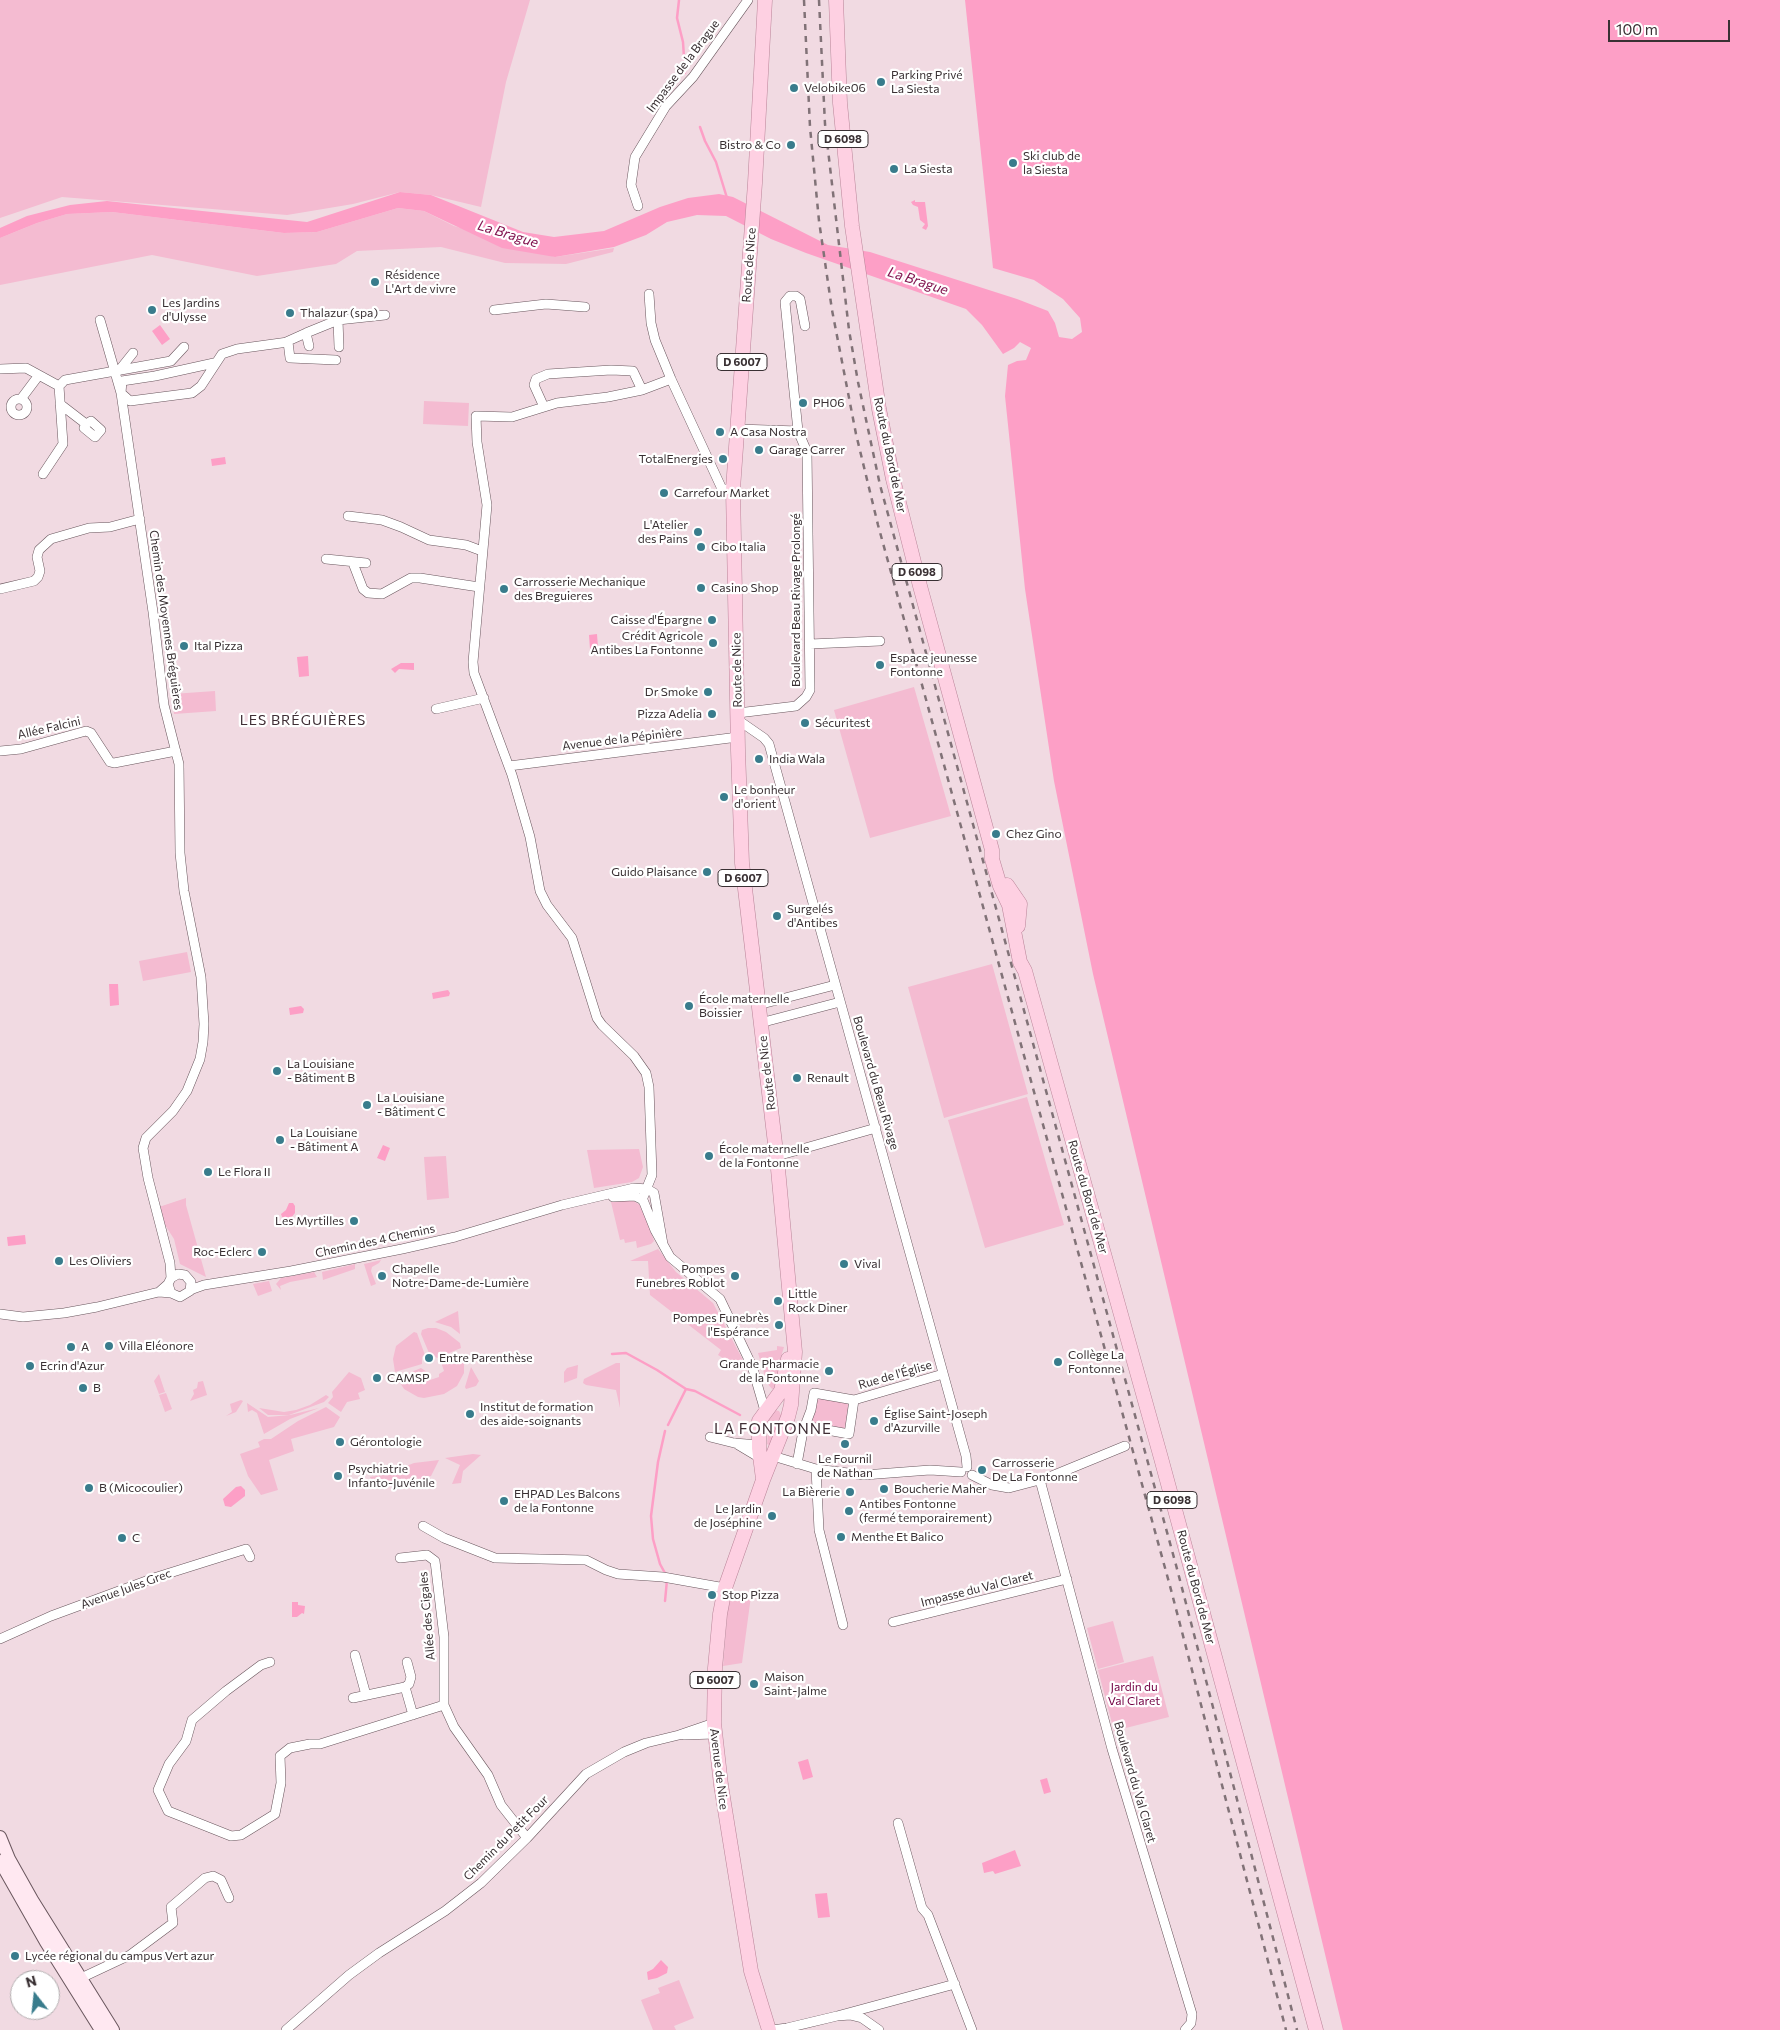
<!DOCTYPE html>
<html>
<head>
<meta charset="utf-8">
<style>
	body { margin:0 }
	#map { position:relative; width:1780px; height:2030px; overflow:hidden; background:#f1dae2; font-family:Commissioner,sans-serif }
	canvas { display:block }
	.north { position:absolute; left:10px; top:1970px; width:50px; height:50px; box-sizing:border-box; background:#fff; border:1px solid #b0acad; border-radius:50%; rotate:344deg; font-size:14px; font-weight:700; line-height:20px; text-align:center; color:#393033 }
	.north::after { content:''; display:block; margin:auto; width:18px; height:22px; background:#397c8c; clip-path:polygon(50% 0,100% 100%,50% 72%,0 100%) }
	.scale { position:absolute; left:1608px; top:20px; width:122px; height:22px; box-sizing:border-box; border:2px solid #393033; border-top:0; padding-left:6px; font-size:15px; line-height:18px; white-space:nowrap; color:#393033; -webkit-text-stroke:4px #fff; paint-order:stroke }
</style>
</head>
<body>
<div id="map">
<canvas width="1780" height="2030"></canvas>
<div class="north">N</div>
<div class="scale">100 m</div>
</div>
<script>
const g = document.querySelector('canvas').getContext('2d');
g.lineJoin = 'round';
function paint(path, color) { g.fillStyle = color; g.fill(path, 'evenodd'); }
const toPath = rows => new Path2D(rows.map(r => 'M' + r).join(''));
function stroke(path, color, width, dash) { g.strokeStyle = color; g.lineWidth = width; g.lineCap = dash ? 'butt' : 'round'; g.setLineDash(dash || []); g.stroke(path); }
function write(font, color, halo, rows, align = 'center') {
  g.font = font + ' Commissioner,sans-serif'; g.lineWidth = 4.5; g.setLineDash([]); g.textBaseline = 'middle'; g.strokeStyle = halo; g.fillStyle = color; for (const [text, x, y, turn = 0] of rows) {
    g.save(); g.translate(x, y); g.rotate((+turn || 0) * Math.PI / 180); g.textAlign = isNaN(turn) ? turn : align; if (halo) g.strokeText(text, 0, 0); g.fillText(text, 0, 0); g.restore();
  }
}
const green = toPath([
	[0,0,530,0,506,82,481,207,431,195,400,192,353,204,287,215,62,197,0,218],
	[398,208,424,211,454,226,555,257,614,248,613,252,566,264,505,263,441,247,357,251,336,264,257,276,152,255,0,285,0,238,37,223,67,214,112,212,284,233,317,232],
	[424,401,469,403,468,426,423,424],
	[914,687,951,816,870,838,834,710],
	[215,691,216,711,174,714,172,694],
	[187,952,191,972,143,981,139,961],
	[992,964,1028,1094,944,1118,908,987],
	[1027,1097,1064,1225,985,1248,948,1120],
	[639,1149,643,1167,639,1178,632,1182,594,1188,587,1150],
	[446,1156,449,1198,427,1200,424,1157],
	[186,1198,186,1205,206,1277,180,1264,174,1239,165,1225,159,1207],
	[625,1199,632,1200,643,1207,654,1241,651,1244,637,1248,636,1241,625,1243,624,1239,620,1240,611,1202],
	[658,1249,676,1272,713,1303,745,1364,729,1362,718,1355,721,1350,650,1295,648,1261,630,1261],
	[381,1260,379,1263,372,1267,371,1271,376,1284,371,1286,364,1264],
	[355,1264,355,1269,323,1280,322,1272],
	[314,1272,317,1277,290,1282,280,1286,281,1290,276,1284,281,1278],
	[269,1281,272,1291,258,1296,253,1284],
	[458,1311,460,1334,451,1327,435,1322],
	[428,1328,436,1328,446,1332,460,1343,461,1348,437,1358,431,1353,429,1353,421,1334,422,1330],
	[414,1332,417,1333,425,1355,422,1357,422,1364,395,1372,393,1359,396,1346],
	[777,1346,784,1347,780,1360,776,1388,772,1389,767,1383,758,1353,777,1350],
	[460,1355,464,1360,464,1373,457,1386,444,1394,424,1398,418,1397,404,1389,397,1378,421,1368,427,1372,430,1380,439,1377,439,1374,444,1371,441,1362],
	[616,1363,620,1363,620,1408,616,1390,586,1385,583,1383,584,1379],
	[578,1365,577,1378,564,1383,564,1372,567,1368],
	[471,1367,479,1381,476,1386,466,1389,465,1387],
	[349,1372,361,1378,365,1390,358,1393,360,1399,347,1402,341,1412,328,1403,333,1397,332,1392],
	[159,1374,165,1392,159,1394,154,1381],
	[203,1381,207,1395,190,1401,194,1394,193,1390,197,1388,198,1382],
	[166,1393,172,1409,165,1412,159,1395],
	[326,1395,329,1397,324,1402,289,1415,268,1415,259,1408,284,1412,296,1410,310,1405],
	[817,1397,849,1403,845,1429,811,1423],
	[241,1400,243,1401,236,1412,226,1416,232,1412,230,1404],
	[247,1403,268,1417,290,1415,319,1408,290,1419,264,1434,257,1413,252,1410,248,1412],
	[326,1407,340,1417,334,1427,291,1439,294,1451,269,1460,278,1490,261,1495,248,1476,240,1454,260,1447,258,1442,264,1439,271,1439,298,1421],
	[775,1410,779,1411,781,1415,779,1427,770,1446,767,1444,769,1419],
	[473,1454,481,1455,463,1471,461,1483,452,1484,460,1465,445,1458],
	[439,1460,431,1476,425,1478,418,1489,412,1487,414,1483,403,1485,399,1479,381,1487,378,1480,372,1483,370,1477,383,1475,414,1463],
	[729,1593,751,1596,742,1663,723,1666],
	[1113,1621,1124,1662,1098,1669,1087,1628],
	[1153,1656,1169,1717,1114,1731,1098,1670],
	[679,1980,694,2018,674,2026,676,2030,653,2030,641,2000,660,1993,658,1988]
]);
const water = toPath([
	[965,0,1780,0,1780,2030,1343,2030,1093,974,1054,781,1025,589,1005,396,1008,365,1017,361,1026,360,1031,348,1020,342,1014,348,1003,354,982,325,966,309,806,253,771,239,726,216,697,215,667,222,646,235,614,247,555,257,502,248,424,211,398,208,317,232,284,233,112,212,67,214,37,223,0,238,0,228,27,216,70,205,107,201,307,222,400,192,431,195,523,232,554,237,604,231,660,207,688,198,719,194,733,197,828,245,870,252,1017,299,1048,311,1055,323,1059,337,1072,339,1082,332,1080,318,1063,299,1034,280,993,268],
	[915,200,915,202,925,202,928,226,926,230,922,228,925,224,920,220,918,207,913,205,911,202],
	[160,325,170,339,162,345,152,331],
	[225,457,226,464,212,466,211,459],
	[597,634,598,648,590,649,589,635],
	[308,656,309,676,299,677,297,657],
	[401,663,414,663,414,670,399,669,395,673,391,669],
	[109,984,118,984,119,1005,110,1006],
	[448,990,450,993,449,996,433,999,432,993],
	[301,1006,304,1009,303,1013,290,1015,289,1008],
	[383,1145,390,1148,385,1161,377,1158],
	[289,1203,293,1203,295,1206,295,1213,291,1218,286,1219,282,1217,281,1214,286,1210],
	[25,1235,26,1244,8,1246,7,1237],
	[241,1486,245,1490,245,1496,231,1507,225,1506,223,1499,236,1487],
	[292,1602,298,1602,298,1605,305,1606,304,1614,302,1613,297,1617,292,1617],
	[808,1759,813,1777,803,1780,798,1762],
	[1047,1778,1051,1792,1044,1794,1040,1780],
	[1015,1850,1021,1866,995,1874,993,1871,984,1873,982,1863],
	[827,1893,830,1917,818,1918,815,1894],
	[661,1960,668,1967,667,1973,657,1978,648,1980,647,1972,653,1969]
]);
const stream = toPath([
	[679,0,677,18,683,42,685,73],
	[700,127,705,141,716,162,727,198],
	[612,1354,626,1353,657,1370,686,1389],
	[668,1425,686,1389,695,1391,740,1415],
	[665,1431,658,1462,651,1516,653,1539,660,1564,666,1575],
	[665,1601,667,1580]
]);
const street = toPath([
	[638,206,631,185,635,157,666,106,693,77,748,0],
	[649,294,651,323,655,340,671,379,722,489,733,489],
	[494,310,546,304,585,307],
	[100,320,121,393,153,612,164,705,179,764,180,853,184,891,201,977,204,1024,203,1042,200,1059,187,1091,173,1111,146,1138,143,1148,148,1178,170,1263,171,1278],
	[338,320,385,315],
	[306,333,338,320,339,347],
	[286,342,306,333,309,346],
	[214,363,155,376,122,381,121,393,130,401,192,393,201,386,222,354,237,349,288,342,290,358,336,360],
	[121,368,133,353],
	[0,369,26,368,59,386],
	[21,399,39,375],
	'11 407a8 8 0 1 1 16 0a8 8 0 1 1-16 0Z',
	[60,404,86,424,84,428,95,437,101,430,91,421,86,424],
	[544,407,534,385,536,379,548,374,611,370,633,371,642,390],
	[738,429,798,431],
	[43,474,63,444,59,386,65,380,171,361,184,347],
	[348,516,382,520,401,527,429,540,466,545,482,551],
	[326,559,366,563],
	[353,563,363,589,368,593,382,594,411,578,420,578,479,587],
	[0,589,34,581,38,577,40,571,37,557,39,550,51,539,89,528,110,527,140,519],
	[810,644,880,641],
	[436,709,484,698],
	[738,713,796,706,806,697,810,690,807,452,798,431,785,302,790,296,796,296,800,299,805,326],
	[738,720,764,738,769,744,966,1456,967,1467],
	[0,751,21,749,86,731,91,733,110,762,114,763,176,751],
	[509,766,738,737],
	[758,1005,835,985],
	[760,1023,840,1002],
	[777,1156,876,1128],
	[613,1197,635,1196,643,1200,655,1230,670,1257,720,1299,752,1366,765,1411],
	[642,1200,652,1175,649,1087,646,1073,634,1056,602,1025,597,1018,572,938,547,905,540,891,530,837,512,775,474,673,473,662,487,505,477,442,476,416,512,417,557,403,608,397,642,390,671,379],
	[190,1290,204,1285,291,1271,402,1249,455,1237,562,1205,634,1188,647,1189,654,1193,663,1244],
	[159,1292,168,1284,171,1278,178,1274,185,1275,191,1282,190,1291,180,1297,171,1293,168,1284],
	[0,1314,23,1317,64,1313,97,1307,159,1292,171,1293],
	[854,1400,943,1374],
	[710,1437,734,1443,759,1445],
	[735,1443,760,1458],
	[773,1456,816,1469,864,1475,930,1470,961,1472],
	[797,1464,803,1431,811,1410,814,1393,854,1400,849,1434,805,1426],
	[816,1469,819,1530,843,1625],
	[972,1475,992,1485,1009,1488,1047,1478,1125,1446],
	[1040,1480,1112,1749,1192,2014,1191,2023,1185,2030],
	[423,1526,444,1538,495,1558,586,1560,606,1570,618,1574,663,1577,725,1588],
	[400,1558,427,1555,435,1561,444,1637,444,1705,454,1727,488,1775,501,1805,527,1838],
	[893,1622,1067,1579],
	[0,1639,51,1616,157,1577,246,1549,250,1557],
	[355,1655,366,1695],
	[270,1662,261,1665,226,1691,192,1720,186,1741,169,1764,158,1790,168,1811,231,1836,241,1835,275,1814,281,1783,280,1756,290,1748,310,1744,320,1744,444,1705],
	[405,1687,409,1684,411,1677,407,1662],
	[353,1698,405,1687,413,1715],
	[684,1735,714,1734],
	[898,1823,922,1908,928,1915,972,2030],
	[81,1978,130,1955,173,1923,171,1907,205,1878,213,1876,221,1880,229,1898],
	[837,2016,955,1984],
	[286,2030,349,1975,379,1953,445,1911,481,1883,527,1838,586,1774,624,1752,646,1743,679,1735,714,1723],
	[772,2030,787,2028,837,2016,850,2015,862,2018,879,2030]
]);
const secondary = toPath([
	[0,1837,9,1859,32,1900,113,2030],
	[0,1861,46,1942,101,2030]
]);
const primary = toPath([
	[765,0,755,183,733,489,738,750,742,863,778,1169,795,1352,791,1405,788,1417,763,1480,725,1588,720,1614,715,1668,714,1723,721,1785,751,1971,769,2030],
	[836,0,840,103,852,226,879,409,893,479,920,586,992,850,992,859,1000,886,1009,905,1020,962,1025,971,1161,1458,1316,2030],
	[1007,885,1020,904,1018,926],
	[763,1479,759,1448,759,1421,781,1391,788,1359]
]);
const rail = toPath([
	[804,0,810,127,819,221,832,310,856,434,878,525,1170,1586,1286,2030],
	[819,0,825,124,849,330,858,382,880,485,1176,1565,1297,2030]
]);
const markers = [
	[881,82,5,"#397c8c"],
	[794,88,5,"#397c8c"],
	[791,145,5,"#397c8c"],
	[1013,163,5,"#397c8c"],
	[894,169,5,"#397c8c"],
	[375,282,5,"#397c8c"],
	[152,310,5,"#397c8c"],
	[290,313,5,"#397c8c"],
	[803,403,5,"#397c8c"],
	[720,432,5,"#397c8c"],
	[759,450,5,"#397c8c"],
	[723,459,5,"#397c8c"],
	[664,493,5,"#397c8c"],
	[698,532,5,"#397c8c"],
	[701,547,5,"#397c8c"],
	[701,588,5,"#397c8c"],
	[504,589,5,"#397c8c"],
	[712,620,5,"#397c8c"],
	[713,643,5,"#397c8c"],
	[184,646,5,"#397c8c"],
	[880,665,5,"#397c8c"],
	[708,692,5,"#397c8c"],
	[712,714,5,"#397c8c"],
	[805,723,5,"#397c8c"],
	[759,759,5,"#397c8c"],
	[724,797,5,"#397c8c"],
	[996,834,5,"#397c8c"],
	[707,872,5,"#397c8c"],
	[777,916,5,"#397c8c"],
	[689,1006,5,"#397c8c"],
	[277,1071,5,"#397c8c"],
	[797,1078,5,"#397c8c"],
	[367,1105,5,"#397c8c"],
	[280,1140,5,"#397c8c"],
	[709,1156,5,"#397c8c"],
	[208,1172,5,"#397c8c"],
	[354,1221,5,"#397c8c"],
	[262,1252,5,"#397c8c"],
	[59,1261,5,"#397c8c"],
	[844,1264,5,"#397c8c"],
	[382,1276,5,"#397c8c"],
	[735,1276,5,"#397c8c"],
	[778,1301,5,"#397c8c"],
	[779,1325,5,"#397c8c"],
	[109,1346,5,"#397c8c"],
	[71,1347,5,"#397c8c"],
	[429,1358,5,"#397c8c"],
	[1058,1362,5,"#397c8c"],
	[30,1366,5,"#397c8c"],
	[829,1371,5,"#397c8c"],
	[377,1378,5,"#397c8c"],
	[83,1388,5,"#397c8c"],
	[470,1414,5,"#397c8c"],
	[874,1421,5,"#397c8c"],
	[340,1442,5,"#397c8c"],
	[845,1444,5,"#397c8c"],
	[982,1470,5,"#397c8c"],
	[338,1476,5,"#397c8c"],
	[89,1488,5,"#397c8c"],
	[884,1489,5,"#397c8c"],
	[850,1492,5,"#397c8c"],
	[504,1501,5,"#397c8c"],
	[849,1511,5,"#397c8c"],
	[772,1516,5,"#397c8c"],
	[841,1537,5,"#397c8c"],
	[122,1538,5,"#397c8c"],
	[712,1595,5,"#397c8c"],
	[754,1684,5,"#397c8c"],
	[15,1956,5,"#397c8c"]
];
const shields = [
	[843,139,50],
	[742,362,50],
	[917,572,50],
	[743,878,50],
	[1172,1500,50],
	[715,1680,50]
];
const shieldNames = [
	["D 6098",843,139],
	["D 6007",742,362],
	["D 6098",917,572],
	["D 6007",743,878],
	["D 6098",1172,1500],
	["D 6007",715,1680]
];
const streetNames = [
	["Impasse de la Brague",683,66,-53],
	["Route de Nice",749,265,-86],
	["Route du Bord de Mer",890,455,78],
	["Boulevard Beau Rivage Prolongé",796,600,-90],
	["Chemin des Moyennes Bréguières",166,620,82],
	["Route de Nice",737,670,-91],
	["Allée Falcini",49,728,-13],
	["Avenue de la Pépinière",622,739,-7],
	["Route de Nice",767,1073,-97],
	["Boulevard du Beau Rivage",876,1083,74],
	["Route du Bord de Mer",1088,1197,74],
	["Chemin des 4 Chemins",375,1241,-12],
	["Rue de l'Église",895,1375,-16],
	["Route du Bord de Mer",1196,1587,75],
	["Avenue Jules Grec",126,1589,-20],
	["Impasse du Val Claret",977,1589,-14],
	["Allée des Cigales",427,1616,-95],
	["Avenue de Nice",719,1769,83],
	["Boulevard du Val Claret",1135,1782,74],
	["Chemin du Petit Four",506,1838,-45]
];
const poiNames = [
	["Parking Privé",891,75],
	["La Siesta",891,89],
	["Velobike06",804,88],
	["Bistro & Co",781,145,"right"],
	["Ski club de",1023,156],
	["la Siesta",1023,170],
	["La Siesta",904,169],
	["Résidence",385,275],
	["L'Art de vivre",385,289],
	["Les Jardins",162,303],
	["d'Ulysse",162,317],
	["Thalazur (spa)",300,313],
	["PH06",813,403],
	["A Casa Nostra",730,432],
	["Garage Carrer",769,450],
	["TotalEnergies",713,459,"right"],
	["Carrefour Market",674,493],
	["L'Atelier",688,525,"right"],
	["des Pains",688,539,"right"],
	["Cibo Italia",711,547],
	["Carrosserie Mechanique",514,582],
	["des Breguieres",514,596],
	["Casino Shop",711,588],
	["Caisse d'Épargne",702,620,"right"],
	["Crédit Agricole",703,636,"right"],
	["Antibes La Fontonne",703,650,"right"],
	["Ital Pizza",194,646],
	["Espace jeunesse",890,658],
	["Fontonne",890,672],
	["Dr Smoke",698,692,"right"],
	["Pizza Adelia",702,714,"right"],
	["Sécuritest",815,723],
	["India Wala",769,759],
	["Le bonheur",734,790],
	["d'orient",734,804],
	["Chez Gino",1006,834],
	["Guido Plaisance",697,872,"right"],
	["Surgelés",787,909],
	["d'Antibes",787,923],
	["École maternelle",699,999],
	["Boissier",699,1013],
	["La Louisiane",287,1064],
	["- Bâtiment B",287,1078],
	["Renault",807,1078],
	["La Louisiane",377,1098],
	["- Bâtiment C",377,1112],
	["La Louisiane",290,1133],
	["- Bâtiment A",290,1147],
	["École maternelle",719,1149],
	["de la Fontonne",719,1163],
	["Le Flora II",218,1172],
	["Les Myrtilles",344,1221,"right"],
	["Roc-Eclerc",252,1252,"right"],
	["Les Oliviers",69,1261],
	["Vival",854,1264],
	["Chapelle",392,1269],
	["Notre-Dame-de-Lumière",392,1283],
	["Pompes",725,1269,"right"],
	["Funebres Roblot",725,1283,"right"],
	["Little",788,1294],
	["Rock Diner",788,1308],
	["Pompes Funebrès",769,1318,"right"],
	["l'Espérance",769,1332,"right"],
	["Villa Eléonore",119,1346],
	["A",81,1347],
	["Collège La",1068,1355],
	["Fontonne",1068,1369],
	["Entre Parenthèse",439,1358],
	["Grande Pharmacie",819,1364,"right"],
	["de la Fontonne",819,1378,"right"],
	["Ecrin d'Azur",40,1366],
	["CAMSP",387,1378],
	["B",93,1388],
	["Institut de formation",480,1407],
	["des aide-soignants",480,1421],
	["Église Saint-Joseph",884,1414],
	["d'Azurville",884,1428],
	["Gérontologie",350,1442],
	["Le Fournil",845,1459,"center"],
	["de Nathan",845,1473,"center"],
	["Carrosserie",992,1463],
	["De La Fontonne",992,1477],
	["Psychiatrie",348,1469],
	["Infanto-Juvénile",348,1483],
	["B (Micocoulier)",99,1488],
	["Boucherie Maher",894,1489],
	["La Bièrerie",840,1492,"right"],
	["EHPAD Les Balcons",514,1494],
	["de la Fontonne",514,1508],
	["Antibes Fontonne",859,1504],
	["(fermé temporairement)",859,1518],
	["Le Jardin",762,1509,"right"],
	["de Joséphine",762,1523,"right"],
	["Menthe Et Balico",851,1537],
	["C",132,1538],
	["Stop Pizza",722,1595],
	["Maison",764,1677],
	["Saint-Jalme",764,1691],
	["Lycée régional du campus Vert azur",25,1956]
];
const parkNames = [
	["Jardin du",1134,1687],
	["Val Claret",1134,1701]
];
const waterNames = [
	["La Brague",508,234,17],
	["La Brague",918,281,18]
];
const neighbourhoodNames = [
	["LES BRÉGUIÈRES",303,720]
];
const quarterNames = [
	["LA FONTONNE",773,1429]
];
paint(green, '#f4bbd1');
paint(water, '#fd9fc6');
stroke(stream, '#fd9fc6', 2.5);
stroke(street, '#69565d', 10);
stroke(secondary, '#69565d', 14);
stroke(primary, '#b98498', 15);
stroke(street, '#fff', 9);
stroke(secondary, '#ffe8f1', 12);
stroke(primary, '#fed0e2', 14);
stroke(rail, '#817277', 2.5, [6, 6]);
for (const [x, y, r, color] of markers) { const dot = new Path2D(); dot.arc(x, y, r, 0, 2 * Math.PI); g.fillStyle = color; g.fill(dot); stroke(dot, '#fff', 2); }
for (const [x, y, w] of shields) { const box = new Path2D(); box.roundRect(x - w / 2, y - 8.5, w, 17, 4); g.fillStyle = '#fff'; g.fill(box); stroke(box, '#393033', 1); }
write('bold 11px', '#393033', null, shieldNames);
write('12px', '#393033', '#fff', streetNames);
write('12px', '#393033', '#fff', poiNames, 'left');
write('12px', '#720043', '#fff', parkNames);
write('italic 14px', '#831751', '#fff', waterNames);
g.letterSpacing = '1px';
write('14px', '#3f2e35', '#fff', neighbourhoodNames);
g.letterSpacing = '0px';
g.letterSpacing = '1px';
write('15px', '#3f2e35', '#fff', quarterNames);
g.letterSpacing = '0px';
</script>
</body>
</html>
